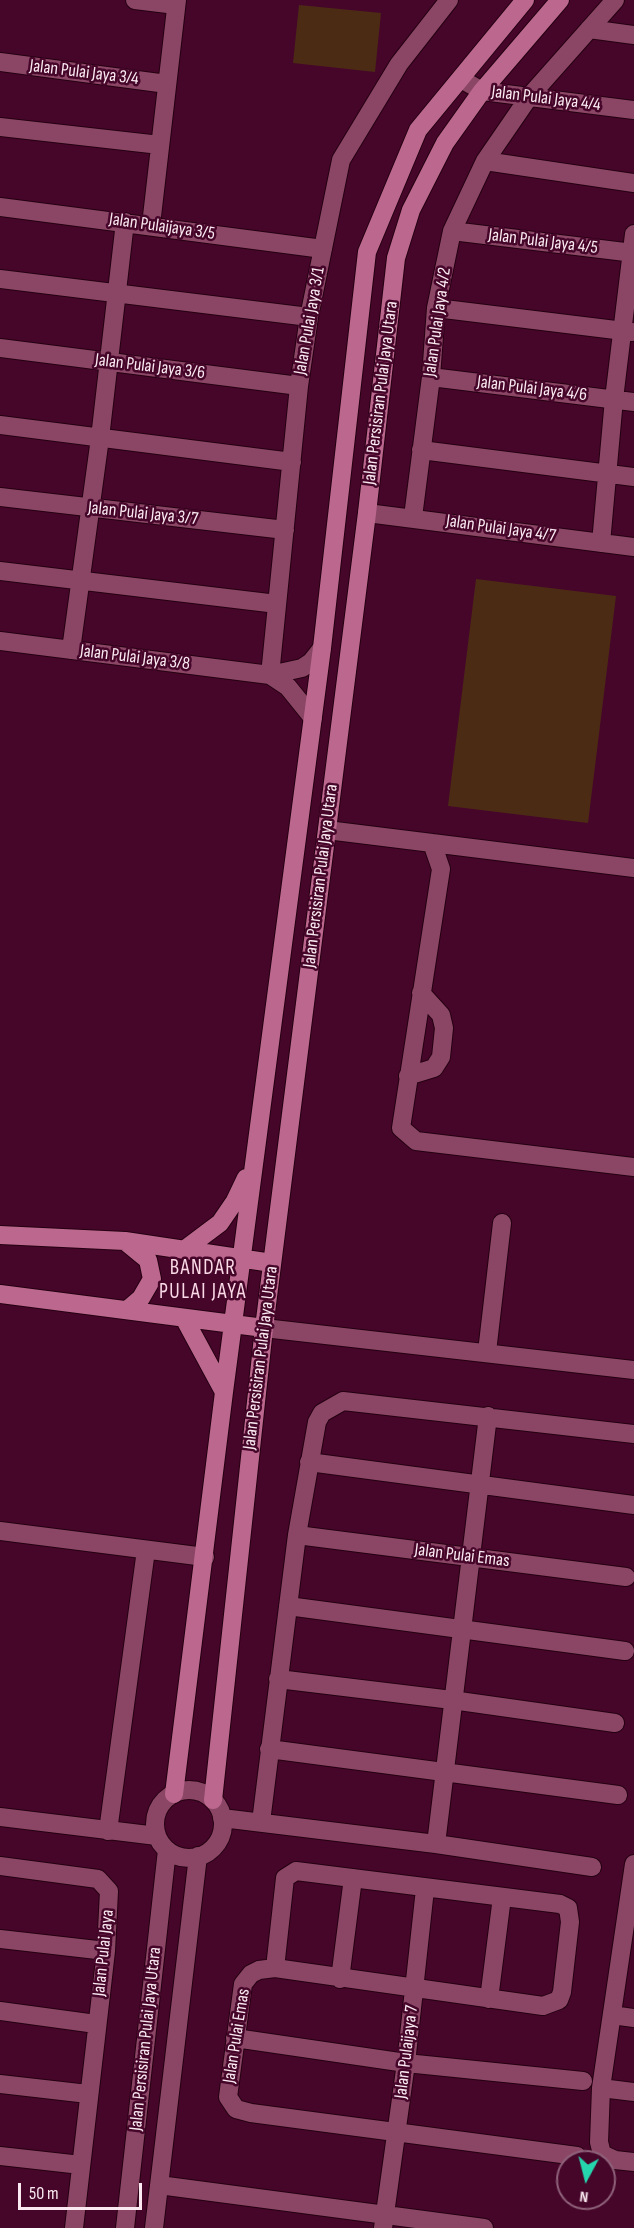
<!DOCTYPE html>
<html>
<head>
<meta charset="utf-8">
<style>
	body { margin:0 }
	#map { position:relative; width:634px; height:2228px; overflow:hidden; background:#46062a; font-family:"Sofia Sans Condensed",sans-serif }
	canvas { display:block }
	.north { position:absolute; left:556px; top:2150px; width:60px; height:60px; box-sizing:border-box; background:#46062a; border:2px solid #8e6179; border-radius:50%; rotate:187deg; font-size:16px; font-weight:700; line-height:24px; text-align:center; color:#fae9f0 }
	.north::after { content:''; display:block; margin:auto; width:21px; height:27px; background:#25d5ae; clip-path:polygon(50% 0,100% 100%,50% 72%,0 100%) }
	.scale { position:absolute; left:18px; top:2183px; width:124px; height:27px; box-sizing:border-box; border:3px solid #fae9f0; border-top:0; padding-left:8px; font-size:18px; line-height:21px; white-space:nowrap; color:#fae9f0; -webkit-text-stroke:4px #46062a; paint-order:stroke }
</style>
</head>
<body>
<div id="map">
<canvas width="634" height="2228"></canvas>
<div class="north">N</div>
<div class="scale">50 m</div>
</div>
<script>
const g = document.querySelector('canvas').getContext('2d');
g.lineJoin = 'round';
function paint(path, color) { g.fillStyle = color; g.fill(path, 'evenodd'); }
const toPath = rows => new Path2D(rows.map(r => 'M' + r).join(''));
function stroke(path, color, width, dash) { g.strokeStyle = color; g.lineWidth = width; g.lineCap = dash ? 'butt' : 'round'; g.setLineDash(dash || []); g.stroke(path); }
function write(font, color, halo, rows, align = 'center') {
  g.font = font + ' "Sofia Sans Condensed",sans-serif'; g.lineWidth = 5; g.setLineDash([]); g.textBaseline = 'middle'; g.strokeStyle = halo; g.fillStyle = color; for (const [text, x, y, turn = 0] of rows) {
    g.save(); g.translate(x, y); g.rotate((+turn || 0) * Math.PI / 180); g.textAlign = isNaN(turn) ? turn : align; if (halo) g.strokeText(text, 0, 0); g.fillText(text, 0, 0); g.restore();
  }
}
const green = toPath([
	[299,5,381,13,375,72,293,63],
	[476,579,616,596,588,823,448,806]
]);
const minor = toPath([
	[135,0,176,5],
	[589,29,634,35],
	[0,62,167,84],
	[461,79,482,91,634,110],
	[0,127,160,145],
	[485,161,634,183],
	[0,207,323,249],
	[151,225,177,0],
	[452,231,634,253],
	[0,279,309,317],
	[436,308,632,332],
	[0,348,299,386],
	[431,377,634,402],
	[0,425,292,462],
	[421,450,634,477],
	[0,497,285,530],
	[367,513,634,547],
	[413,517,431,377,436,308,452,231,485,161,529,97,615,0],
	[601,543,614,399,634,234],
	[0,571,277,604],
	[0,641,270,675,302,668,311,662,322,648],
	[71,650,100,438,125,222],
	[270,675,299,386,309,317,341,160,399,64,449,0],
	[270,675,288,687,313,718],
	[327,830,432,843,441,869,401,1128,416,1141,634,1167],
	[432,843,634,868],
	[408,1076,434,1068,441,1057,444,1028,441,1015,421,993],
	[264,1328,634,1370],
	[487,1352,502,1223],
	[309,1462,634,1505],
	[0,1531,205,1557],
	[297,1535,626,1577],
	[288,1606,625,1651],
	[278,1679,452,1700,615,1723],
	[269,1749,618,1795],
	'155 1824a34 34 0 1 1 68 0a34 34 0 1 1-68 0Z',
	[0,1817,157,1836],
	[222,1818,436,1844,592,1867],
	[261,1822,297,1535,317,1422,322,1413,343,1401,634,1434],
	[108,1831,146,1550],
	[436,1844,488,1416],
	[634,1864,601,2088,599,2142,602,2154,615,2160,634,2162],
	[0,1866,98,1879,109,1891,106,1951,74,2228],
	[0,1939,106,1951],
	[275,1968,285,1878,296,1871,560,1904,568,1908,570,1922,562,1992,559,2000,543,2006,275,1968,259,1970,251,1974,243,1984,228,2097,236,2109,251,2113,577,2156],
	[340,1979,353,1878],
	[489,1999,502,1897],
	[0,2011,96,2024],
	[612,2015,634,2018],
	[235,2038,406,2063,583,2081],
	[0,2084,88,2094],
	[601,2088,634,2092],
	[0,2156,81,2165],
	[159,2185,484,2228],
	[125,2228,167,1850],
	[154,2228,198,1856],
	[383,2228,406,2063,425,1889]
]);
const major = toPath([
	[0,1235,125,1241,272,1263],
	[126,1242,148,1260,152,1279,141,1298,127,1310],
	[184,1250,220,1223,235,1201,246,1178],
	[0,1294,264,1328],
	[184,1318,224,1392],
	[174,1794,224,1392,322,648,367,252,418,130,525,0],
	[213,1800,264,1328,367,513,396,258,411,210,445,143,482,91,560,0]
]);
const streetNames = [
	["Jalan Pulai Jaya 3/4",84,73,7],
	["Jalan Pulai Jaya 4/4",546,99,7],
	["Jalan Pulaijaya 3/5",162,227,8],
	["Jalan Pulai Jaya 4/5",543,242,7],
	["Jalan Pulai Jaya 3/1",310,321,-80],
	["Jalan Pulai Jaya 4/2",438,322,-82],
	["Jalan Pulai Jaya 3/6",150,367,7],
	["Jalan Pulai Jaya 4/6",532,389,7],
	["Jalan Persisiran Pulai Jaya Utara",381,393,-83],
	["Jalan Pulai Jaya 3/7",143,514,6],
	["Jalan Pulai Jaya 4/7",501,529,8],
	["Jalan Pulai Jaya 3/8",135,658,7],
	["Jalan Persisiran Pulai Jaya Utara",321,876,-83],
	["Jalan Persisiran Pulai Jaya Utara",261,1358,-83],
	["Jalan Pulai Emas",462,1556,7],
	["Jalan Pulai Jaya",104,1953,-84],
	["Jalan Pulai Emas",237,2036,-81],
	["Jalan Persisiran Pulai Jaya Utara",146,2039,-84],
	["Jalan Pulaijaya 7",407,2052,-83]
];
const quarterNames = [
	["BANDAR",203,1269],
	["PULAI JAYA",203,1293]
];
paint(green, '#4c2b15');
stroke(minor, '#250011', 20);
stroke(major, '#250011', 20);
stroke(minor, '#8b4666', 18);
stroke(major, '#bc688e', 18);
write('18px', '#fae9f0', '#46062a', streetNames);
g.letterSpacing = '1.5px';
write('21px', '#fbdae7', '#46062a', quarterNames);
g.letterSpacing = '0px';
</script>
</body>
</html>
